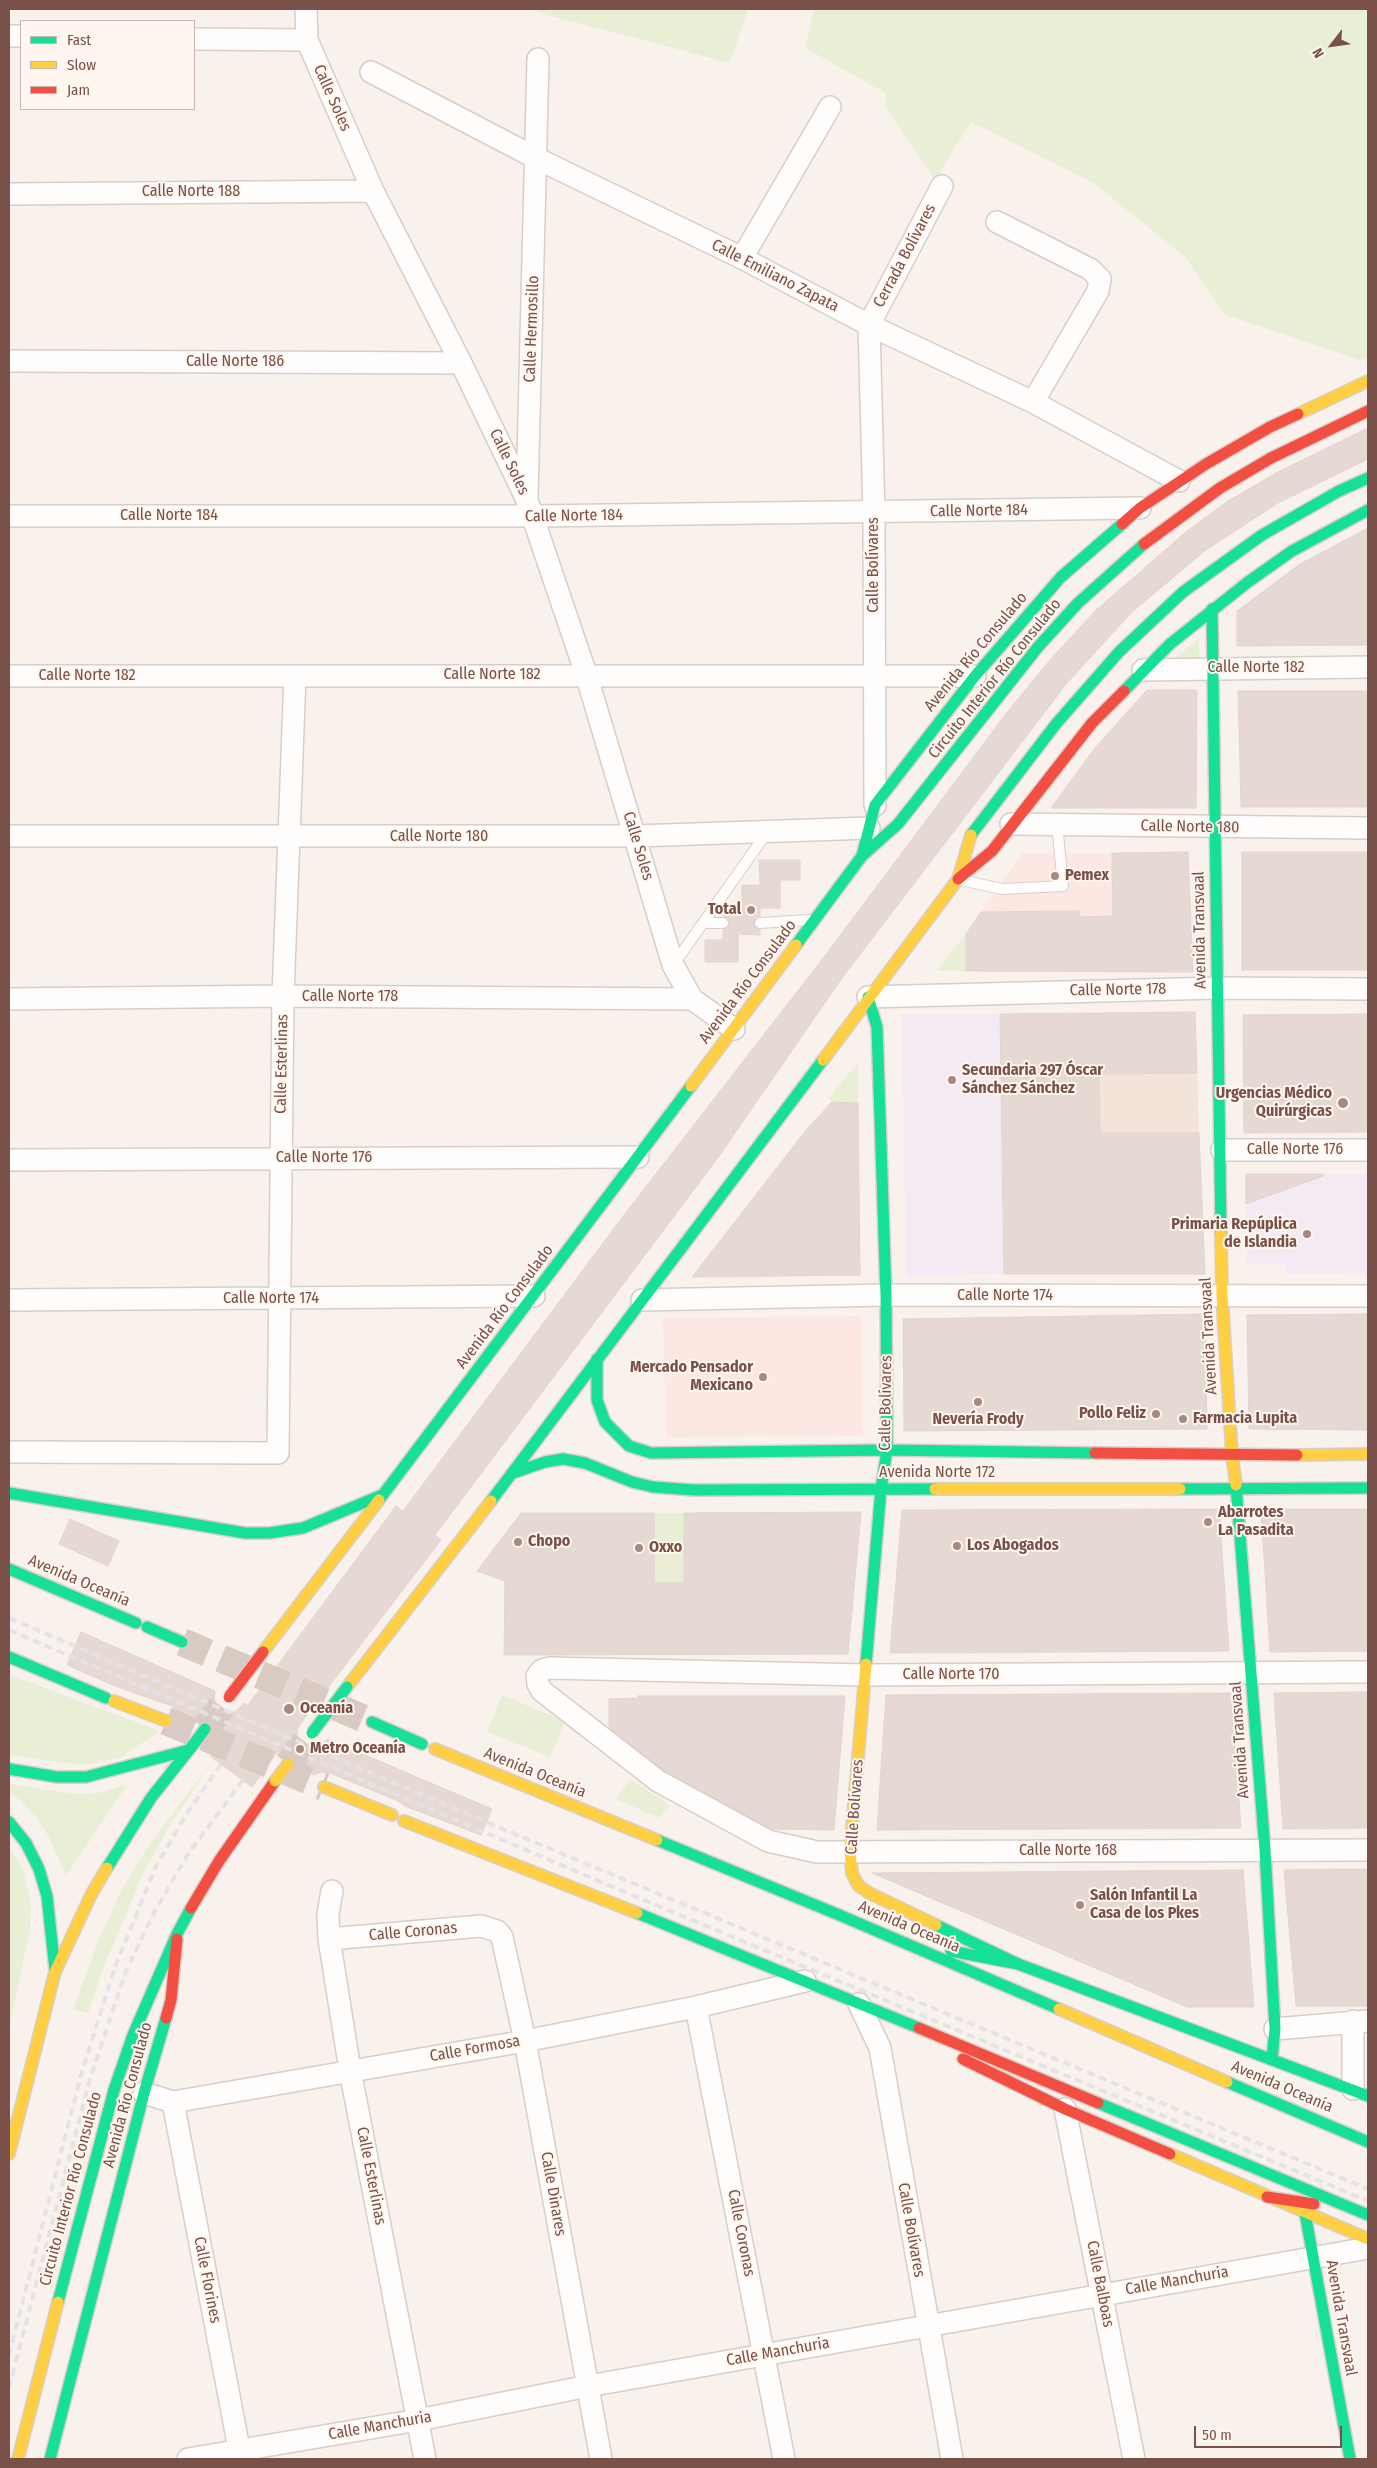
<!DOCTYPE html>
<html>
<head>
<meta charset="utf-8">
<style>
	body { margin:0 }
	#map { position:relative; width:1377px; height:2468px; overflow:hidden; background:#f9f2ec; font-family:"Fira Sans Condensed",sans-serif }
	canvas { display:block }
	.frame { position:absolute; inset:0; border:10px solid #7a5148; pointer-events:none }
	.legend { position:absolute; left:20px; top:20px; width:175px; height:90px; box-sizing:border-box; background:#fff6ef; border:1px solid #cab4ac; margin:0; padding:6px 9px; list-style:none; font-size:15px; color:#7a5148 }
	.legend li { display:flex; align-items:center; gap:10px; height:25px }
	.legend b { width:25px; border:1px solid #cab4ac }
	.north { position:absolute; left:1307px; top:20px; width:50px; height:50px; -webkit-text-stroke:4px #fff6ef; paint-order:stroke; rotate:240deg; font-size:14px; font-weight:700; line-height:20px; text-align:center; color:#7a5148 }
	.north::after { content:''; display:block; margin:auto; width:18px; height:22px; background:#7a5148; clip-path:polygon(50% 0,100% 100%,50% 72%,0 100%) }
	.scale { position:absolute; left:1194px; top:2426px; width:148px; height:22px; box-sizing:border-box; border:2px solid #7a5148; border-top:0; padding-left:6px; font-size:15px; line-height:18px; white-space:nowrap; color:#7a5148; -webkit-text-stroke:4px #fff6ef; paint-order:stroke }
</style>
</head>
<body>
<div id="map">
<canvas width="1377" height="2468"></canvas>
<div class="frame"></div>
<ul class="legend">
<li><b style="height:6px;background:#16e098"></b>Fast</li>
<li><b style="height:6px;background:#ffcf43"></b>Slow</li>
<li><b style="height:6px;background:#f24e42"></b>Jam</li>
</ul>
<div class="north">N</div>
<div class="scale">50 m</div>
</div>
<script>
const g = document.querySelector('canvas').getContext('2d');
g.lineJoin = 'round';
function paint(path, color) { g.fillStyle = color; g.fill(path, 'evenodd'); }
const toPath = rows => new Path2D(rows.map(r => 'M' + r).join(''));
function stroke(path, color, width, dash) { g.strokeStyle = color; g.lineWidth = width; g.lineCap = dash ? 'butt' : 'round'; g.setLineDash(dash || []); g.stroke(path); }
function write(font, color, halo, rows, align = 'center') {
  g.font = font + ' "Fira Sans Condensed",sans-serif'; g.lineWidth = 4; g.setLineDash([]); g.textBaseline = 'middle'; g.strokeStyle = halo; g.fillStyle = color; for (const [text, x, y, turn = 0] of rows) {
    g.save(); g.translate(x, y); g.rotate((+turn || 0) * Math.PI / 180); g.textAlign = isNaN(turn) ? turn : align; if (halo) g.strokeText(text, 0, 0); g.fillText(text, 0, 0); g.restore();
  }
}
const residential = toPath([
	[1197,1073,1199,1133,1100,1133,1099,1074]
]);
const commercial = toPath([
	[1022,853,1112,853,1113,916,1079,917,1078,911,981,912],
	[861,1316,863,1436,666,1437,663,1318]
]);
const education = toPath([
	[902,1014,1000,1014,1004,1274,906,1276],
	[1320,1174,1368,1174,1368,1273,1285,1274,1285,1265,1247,1264,1246,1204,1320,1177]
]);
const green = toPath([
	[534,9,748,9,730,63,536,12],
	[814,9,1368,9,1368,358,1359,360,1224,314,1186,258,1095,184,971,122,935,180,886,108,886,93,805,48],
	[1199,638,1199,658,1174,659],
	[966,934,966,971,936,971],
	[858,1062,858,1103,832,1102,829,1098],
	[654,1513,684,1513,684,1583,654,1583],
	[9,1675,16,1677,160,1731,120,1758,80,1765,9,1755],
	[502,1695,565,1721,550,1757,487,1732],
	[215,1758,170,1825,142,1876,101,1974,88,2013,73,2009,101,1934,122,1889,151,1842],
	[630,1779,669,1805,659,1818,616,1799],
	[9,1784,77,1794,99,1793,127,1785,66,1876,49,1837,35,1816,19,1799,9,1793],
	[9,1848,22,1867,28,1889,31,1906,30,1929,9,2030]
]);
const building = toPath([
	[1368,428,1368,459,1278,503,1206,550,1132,612,1067,683,842,978,717,1159,435,1535,441,1540,300,1724,297,1731,297,1739,303,1746,311,1748,318,1748,327,1739,492,1809,481,1835,405,1806,398,1801,330,1773,321,1772,314,1775,302,1770,302,1758,298,1752,290,1749,282,1749,276,1754,252,1787,210,1756,224,1737,219,1735,220,1723,214,1716,206,1713,199,1714,190,1723,181,1719,178,1712,172,1706,115,1686,67,1665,81,1632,215,1691,214,1703,220,1710,227,1712,235,1712,244,1703,248,1705,396,1506,403,1511,624,1215,821,961,1005,715,1051,659,1095,611,1187,531,1228,501,1278,472,1368,428],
	[1368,528,1368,645,1237,646,1237,611,1300,564,1368,528],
	[1147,690,1197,690,1196,808,1051,808,1095,748,1147,690],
	[1238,691,1368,691,1368,807,1241,807,1238,691],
	[1188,852,1193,972,966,971,966,934,981,912,1079,911,1079,917,1113,916,1112,853,1188,852],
	[1242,852,1368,852,1368,970,1242,970,1242,852],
	[759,860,800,860,800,880,780,880,780,908,760,908,760,916,754,920,754,926,760,930,760,935,738,934,738,962,705,962,705,940,723,940,723,930,729,926,729,920,723,916,723,912,742,912,742,885,760,885,759,860],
	[1195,1012,1197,1073,1099,1074,1100,1133,1199,1133,1205,1274,1004,1274,1000,1014,1195,1012],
	[1368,1014,1368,1132,1244,1133,1243,1015,1368,1014],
	[832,1102,858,1103,860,1275,692,1277,807,1129,832,1102],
	[1246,1174,1323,1174,1323,1176,1246,1204,1246,1174],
	[1205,1314,1207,1429,904,1431,903,1319,1205,1314],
	[1368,1314,1368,1430,1249,1429,1247,1315,1368,1314],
	[1219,1509,1229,1651,890,1653,902,1510,1219,1509],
	[1261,1509,1368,1509,1368,1651,1270,1652,1261,1509],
	[861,1512,848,1654,504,1655,505,1581,477,1571,521,1513,654,1513,654,1583,684,1583,684,1513,861,1512],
	[70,1519,119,1541,108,1566,59,1544,70,1519],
	[1368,1692,1368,1828,1283,1829,1274,1693,1368,1692],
	[1231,1693,1241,1828,877,1830,886,1695,1231,1693],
	[638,1696,845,1696,834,1830,772,1829,665,1771,609,1727,609,1699,638,1698,638,1696],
	[1342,1869,1368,1869,1368,2006,1296,2006,1284,1870,1342,1869],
	[1243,1870,1254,2007,1187,2007,872,1873,1243,1870]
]);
const highwayTunnel = toPath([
	[182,1642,372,1722],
	[166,1721,324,1787],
	[205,1729,229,1697],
	[288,1764,312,1733]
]);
const lane = toPath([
	[961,880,1002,889,1063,886,1057,824],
	[703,923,723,923],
	[760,923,809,920],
	[674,964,768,831]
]);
const street = toPath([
	[306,9,307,40,373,191,461,363,527,500,586,674,673,965,692,999,734,1029],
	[9,36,21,36],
	[194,39,307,40],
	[371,72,536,158,742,258,869,325,1033,402,1179,481],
	[9,194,373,191],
	[997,222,1090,269,1100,279,1098,291,1033,402],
	[742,258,830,107],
	[9,361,461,363],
	[527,497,538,59],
	[9,516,533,516,1140,508],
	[1143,670,1368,667],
	[9,676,975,676],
	[875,805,874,513,869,325,942,186],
	[1011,824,1368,828],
	[9,836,636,836,869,828],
	[868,997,1217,988,1368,989],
	[9,999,283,996,692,999],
	[1222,1150,1368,1150],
	[9,1160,638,1157],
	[9,1300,534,1296],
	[642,1300,886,1295,1368,1296],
	[9,1452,278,1453,283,996,295,676],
	[1368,1672,865,1675,549,1668,542,1670,537,1676,538,1684,542,1691,658,1781,768,1841,817,1852,1368,1850],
	[332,1891,328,1914,329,1939,350,2070,425,2459],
	[329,1939,481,1926,497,1931,502,1937,525,2041,601,2459],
	[859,2004,880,2048,952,2459],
	[696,2007,784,2459],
	[1275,2029,1368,2021],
	[1353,2089,1353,2021],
	[144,2093,173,2102,525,2041,696,2007,805,1981],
	[173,2102,241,2459],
	[1065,2109,1134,2459],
	[188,2459,418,2420,588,2386,1368,2248]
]);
const fast = toPath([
	[1212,609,1221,1234],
	[1124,691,1170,644,1248,582,1292,551,1368,510],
	[971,835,1056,724,1119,652,1183,592,1262,535,1339,491,1368,478],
	[862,856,875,805,975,676,1061,577,1122,524],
	[796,945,862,856,898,824,1038,647,1078,603,1144,544],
	[597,1359,597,1400,605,1422,629,1446,651,1453,887,1450,1095,1453],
	[513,1473,545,1462,563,1459,585,1463,632,1482,653,1487,694,1490,935,1489],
	[1236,1485,1265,1850,1275,2029,1272,2059],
	[1180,1489,1368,1488],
	[9,1493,245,1533,269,1533,303,1528,382,1495],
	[379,1500,691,1086],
	[491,1501,823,1060],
	[9,1569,136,1623],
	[147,1627,182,1642],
	[9,1657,106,1698],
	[866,1664,881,1489,887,1450,886,1295,877,1027,868,997],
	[372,1722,422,1744],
	[9,1769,57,1777,86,1777,189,1750],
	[9,1822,26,1843,39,1869,47,1896,55,1970],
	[657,1840,837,1914,1059,2009],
	[107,1868,151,1798,193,1745],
	[637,1913,919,2028],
	[936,1925,1018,1964,1368,2096],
	[951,1951,1018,1964],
	[1227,2082,1368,2142],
	[1098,2103,1368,2215],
	[1305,2213,1350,2459],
	[58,2302,114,2090,133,2035,177,1934,191,1908],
	[50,2459,144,2093,166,2018]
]);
const slow = toPath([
	[1298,414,1368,381],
	[823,1060,958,879,971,835],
	[691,1086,796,945],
	[1221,1234,1222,1296,1232,1455,1236,1485],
	[1297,1455,1368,1454],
	[935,1489,1180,1489],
	[263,1652,379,1500],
	[866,1664,850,1851,852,1873,858,1885,869,1893,936,1925],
	[347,1687,491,1501],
	[114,1701,166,1721],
	[435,1749,657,1840],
	[324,1787,392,1815],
	[404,1821,637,1913],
	[1059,2009,1227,2082],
	[9,2154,55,1972,92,1893,107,1868],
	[1170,2154,1368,2239],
	[18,2459,58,2302]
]);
const jam = toPath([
	[1122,524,1140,508,1206,464,1270,427,1298,414],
	[1144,544,1220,488,1271,458,1368,411],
	[958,879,992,851,1092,723,1124,691],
	[1095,1453,1297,1455],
	[191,1908,219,1861,275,1781],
	[166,2018,171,2000,177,1939],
	[919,2028,1098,2103],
	[963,2059,1065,2109,1170,2154],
	[1267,2197,1314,2204]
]);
const rail = toPath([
	[9,1618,486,1822,1368,2189],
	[9,1630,620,1890,1368,2201],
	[9,2355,81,2075,115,1967,156,1866,188,1812,221,1764],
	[9,2388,90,2079,126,1971,156,1909,188,1854,243,1780]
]);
const fastBridge = toPath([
	[312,1733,347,1687],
	[193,1745,205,1729]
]);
const slowBridge = toPath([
	[275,1781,288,1764]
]);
const jamBridge = toPath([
	[229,1697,263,1652]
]);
const markers = [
	[1055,876,5,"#a68981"],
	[751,910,5,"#a68981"],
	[952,1080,5,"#a68981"],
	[1343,1103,6,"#a68981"],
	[1307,1234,5,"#a68981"],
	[763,1377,5,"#a68981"],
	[978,1402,5,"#a68981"],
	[1156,1414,5,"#a68981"],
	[1183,1419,5,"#a68981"],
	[1208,1522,5,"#a68981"],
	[518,1542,5,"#a68981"],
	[957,1546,5,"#a68981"],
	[639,1548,5,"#a68981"],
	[289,1709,6,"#a68981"],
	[300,1749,5,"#a68981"],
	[1080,1905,5,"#a68981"]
];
const streetNames = [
	["Calle Soles",332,98,66],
	["Calle Norte 188",191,192],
	["Cerrada Bolívares",905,256,-62],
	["Calle Emiliano Zapata",775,276,27],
	["Calle Hermosillo",532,329,-88],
	["Calle Norte 186",235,362],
	["Calle Soles",509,462,64],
	["Calle Norte 184",979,511,-1],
	["Calle Norte 184",169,516],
	["Calle Norte 184",574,516,-1],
	["Calle Bolívares",874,565,-90],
	["Avenida Río Consulado",976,652,-50],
	["Calle Norte 182",1256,668],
	["Calle Norte 182",492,675],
	["Calle Norte 182",87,676],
	["Circuito Interior Río Consulado",995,679,-51],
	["Calle Norte 180",1190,827,1],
	["Calle Norte 180",439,837],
	["Calle Soles",638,846,73],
	["Avenida Transvaal",1200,930,-91],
	["Avenida Río Consulado",748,982,-53],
	["Calle Norte 178",1118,990,-1],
	["Calle Norte 178",350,997],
	["Calle Esterlinas",282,1064,-89],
	["Calle Norte 176",1295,1150],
	["Calle Norte 176",324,1158],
	["Calle Norte 174",1005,1296],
	["Calle Norte 174",271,1299],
	["Avenida Río Consulado",505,1307,-53],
	["Avenida Transvaal",1209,1336,-93],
	["Calle Bolívares",886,1403,-89],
	["Avenida Norte 172",937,1473],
	["Avenida Oceanía",79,1581,23],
	["Calle Norte 170",951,1675],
	["Avenida Transvaal",1240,1740,-94],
	["Avenida Oceanía",535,1773,22],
	["Calle Bolívares",855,1807,-86],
	["Calle Norte 168",1068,1851],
	["Avenida Oceanía",909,1927,23],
	["Calle Coronas",413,1932,-5],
	["Calle Formosa",475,2049,-10],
	["Avenida Oceanía",1282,2087,23],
	["Avenida Río Consulado",128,2095,-75],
	["Calle Esterlinas",371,2176,79],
	["Circuito Interior Río Consulado",71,2189,-75],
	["Calle Dinares",553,2194,80],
	["Calle Bolívares",911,2230,80],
	["Calle Coronas",741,2233,79],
	["Calle Florines",207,2280,79],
	["Calle Manchuria",1177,2281,-10],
	["Calle Balboas",1100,2284,79],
	["Avenida Transvaal",1341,2318,80],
	["Calle Manchuria",778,2352,-10],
	["Calle Manchuria",380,2426,-10]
];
const poiNames = [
	["Pemex",1065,876],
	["Total",741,910,"right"],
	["Secundaria 297 Óscar",962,1071],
	["Sánchez Sánchez",962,1089],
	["Urgencias Médico",1332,1094,"right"],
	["Quirúrgicas",1332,1112,"right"],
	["Primaria Repúplica",1297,1225,"right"],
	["de Islandia",1297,1243,"right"],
	["Mercado Pensador",753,1368,"right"],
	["Mexicano",753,1386,"right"],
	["Pollo Feliz",1146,1414,"right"],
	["Farmacia Lupita",1193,1419],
	["Nevería Frody",978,1420,"center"],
	["Abarrotes",1218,1513],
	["La Pasadita",1218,1531],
	["Chopo",528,1542],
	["Los Abogados",967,1546],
	["Oxxo",649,1548],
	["Oceanía",300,1709],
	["Metro Oceanía",310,1749],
	["Salón Infantil La",1090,1896],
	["Casa de los Pkes",1090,1914]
];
paint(residential, '#f3e4da');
paint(commercial, '#fce7e2');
paint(education, '#f3eaf4');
paint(green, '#e9efd5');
paint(building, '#e6d8d3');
stroke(building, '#e2d3ce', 1);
stroke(highwayTunnel, '#d9cac3', 28, [28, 14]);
stroke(lane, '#d8cdc8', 12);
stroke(street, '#d8cdc8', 24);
stroke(fast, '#dacec9', 14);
stroke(slow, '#dacec9', 14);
stroke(jam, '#dacec9', 14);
stroke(lane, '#fefdfc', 10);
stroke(street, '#fefdfc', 21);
stroke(fast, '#16e098', 11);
stroke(slow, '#ffcf43', 11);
stroke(jam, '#f24e42', 11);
stroke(rail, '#e5e2e6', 4, [8, 5]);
stroke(fastBridge, '#dacdc9', 14, []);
stroke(slowBridge, '#dacdc9', 14, []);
stroke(jamBridge, '#dacdc9', 14, []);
stroke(fastBridge, '#16e098', 11);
stroke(slowBridge, '#ffcf43', 11);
stroke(jamBridge, '#f24e42', 11);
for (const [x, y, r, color] of markers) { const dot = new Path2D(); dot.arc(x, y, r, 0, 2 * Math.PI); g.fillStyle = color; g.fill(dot); stroke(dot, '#fff6ef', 2); }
write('16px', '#7a5148', '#fff6ef', streetNames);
write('bold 16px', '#7a5148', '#fff6ef', poiNames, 'left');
</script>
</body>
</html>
